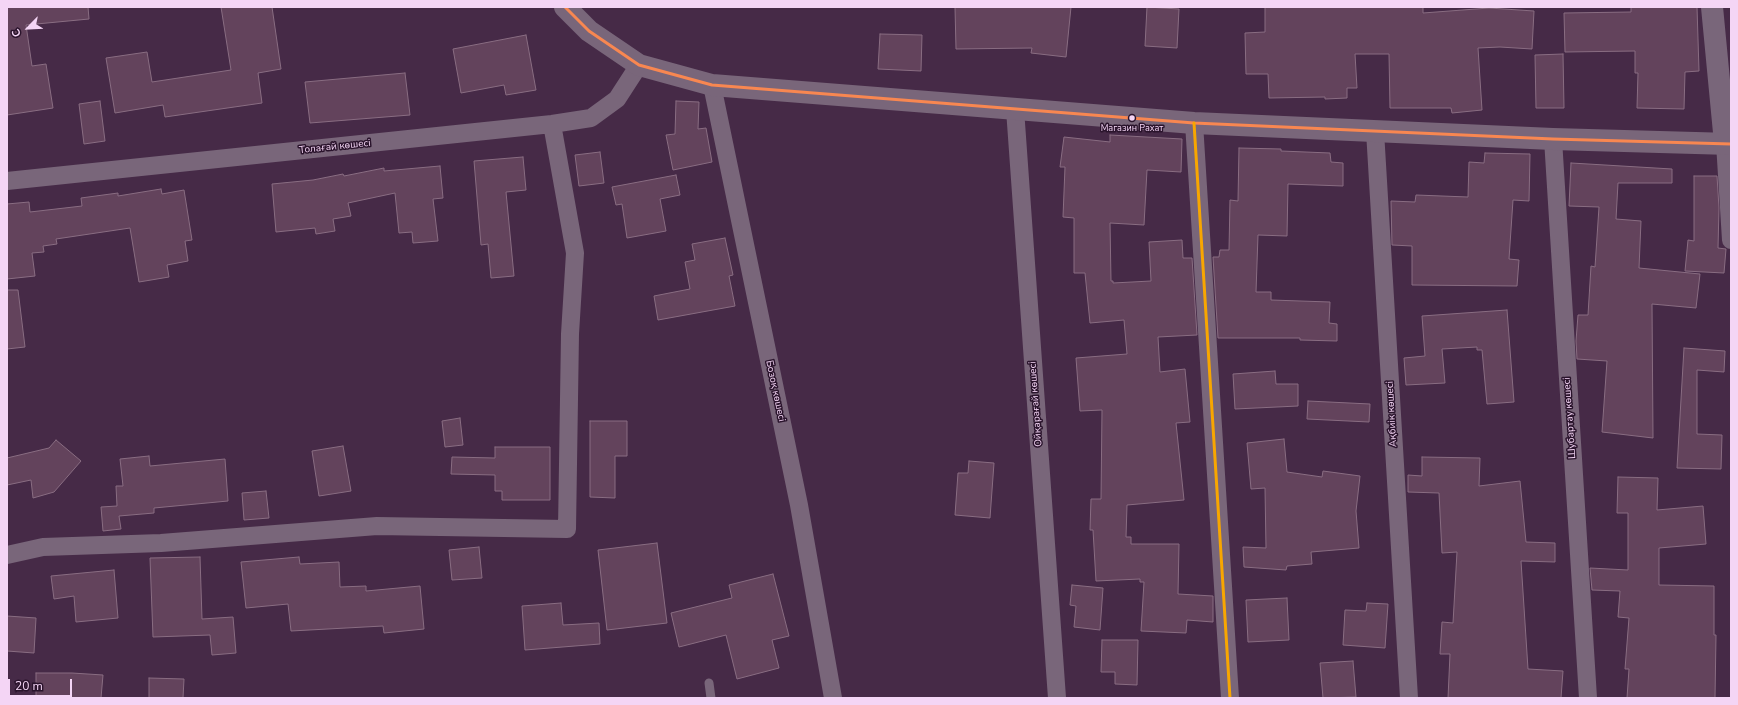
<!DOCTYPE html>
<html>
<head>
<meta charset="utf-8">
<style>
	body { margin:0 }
	#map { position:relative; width:1738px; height:705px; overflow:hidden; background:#462a47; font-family:"Nunito Sans",sans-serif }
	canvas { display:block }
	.frame { position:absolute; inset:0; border:8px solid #f4d5f5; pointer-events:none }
	.north { position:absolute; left:8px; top:8px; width:40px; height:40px; -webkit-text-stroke:3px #2a142c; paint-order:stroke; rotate:246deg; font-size:11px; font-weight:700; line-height:16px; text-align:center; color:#f4d5f5 }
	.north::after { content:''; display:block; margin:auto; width:14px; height:18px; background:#f4d5f5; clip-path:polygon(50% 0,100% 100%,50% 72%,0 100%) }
	.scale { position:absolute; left:8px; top:679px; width:64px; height:18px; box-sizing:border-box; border:2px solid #f4d5f5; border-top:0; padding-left:5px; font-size:12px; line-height:14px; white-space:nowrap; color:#f4d5f5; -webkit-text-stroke:3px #2a142c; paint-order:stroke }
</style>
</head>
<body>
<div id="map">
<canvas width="1738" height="705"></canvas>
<div class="frame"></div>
<div class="north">С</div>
<div class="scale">20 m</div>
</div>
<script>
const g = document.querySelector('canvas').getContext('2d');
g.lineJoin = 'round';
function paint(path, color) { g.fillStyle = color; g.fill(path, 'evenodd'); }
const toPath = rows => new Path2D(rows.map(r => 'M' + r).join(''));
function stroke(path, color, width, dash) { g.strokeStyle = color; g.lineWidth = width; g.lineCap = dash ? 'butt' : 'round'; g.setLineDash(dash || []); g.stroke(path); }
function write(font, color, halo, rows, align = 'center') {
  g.font = font + ' "Nunito Sans",sans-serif'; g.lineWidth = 3; g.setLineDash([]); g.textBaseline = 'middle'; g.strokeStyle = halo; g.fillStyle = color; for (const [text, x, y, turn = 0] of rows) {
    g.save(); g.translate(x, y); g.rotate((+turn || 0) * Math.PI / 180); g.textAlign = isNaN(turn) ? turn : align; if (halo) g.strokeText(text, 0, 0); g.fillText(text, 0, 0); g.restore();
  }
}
const building = toPath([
	[7,7,88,7,89,19,26,25,32,66,46,64,53,108,7,115,7,7],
	[221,7,272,7,281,69,258,73,262,103,165,117,163,105,115,113,106,58,147,52,152,82,231,70,221,7],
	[955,7,1071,7,1066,57,1031,53,1032,48,956,49,955,7],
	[1147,7,1179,9,1177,48,1145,46,1147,7],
	[1265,7,1423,7,1423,13,1489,8,1534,11,1532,49,1500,47,1478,48,1482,110,1452,113,1451,108,1390,108,1389,54,1355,54,1357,88,1347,88,1347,98,1325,99,1325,97,1269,98,1268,74,1246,74,1245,33,1265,32,1265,7],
	[1631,7,1697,7,1699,71,1685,72,1684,109,1637,108,1638,73,1635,73,1635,51,1565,52,1564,13,1631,12,1631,7],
	[880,34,922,35,921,71,878,69,880,34],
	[526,35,536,90,506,95,504,85,461,93,453,49,526,35],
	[1563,54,1564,108,1536,108,1535,55,1563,54],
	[405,73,410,115,310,123,305,82,405,73],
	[100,101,105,141,84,144,79,104,100,101],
	[676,101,699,102,698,129,706,128,712,162,673,170,666,135,675,134,676,101],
	[1110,135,1182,139,1181,172,1147,170,1144,225,1110,223,1111,281,1113,281,1113,283,1151,281,1149,242,1182,240,1183,258,1192,258,1197,335,1158,337,1160,372,1185,369,1190,422,1176,423,1184,500,1127,505,1126,537,1131,537,1131,544,1179,544,1178,594,1213,596,1213,622,1187,620,1186,633,1141,631,1144,582,1140,582,1140,579,1096,581,1093,530,1090,530,1091,499,1101,499,1102,410,1080,411,1076,358,1127,354,1124,320,1090,323,1085,273,1074,273,1074,218,1063,217,1065,167,1060,167,1064,137,1110,142,1110,135],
	[1239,148,1281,149,1281,151,1330,153,1331,162,1343,163,1343,186,1288,184,1287,236,1258,235,1256,292,1271,292,1271,300,1330,302,1329,323,1337,324,1337,341,1300,340,1300,338,1218,338,1213,257,1219,257,1220,250,1229,250,1230,200,1238,201,1239,148],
	[600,152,604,183,579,186,575,155,600,152],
	[1485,153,1530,154,1529,201,1513,200,1509,259,1519,260,1517,286,1412,285,1412,246,1392,245,1391,201,1415,202,1416,195,1468,197,1469,162,1484,163,1485,153],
	[523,157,526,190,506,192,514,276,491,278,488,244,481,245,474,161,523,157],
	[1571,163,1672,169,1672,183,1618,183,1616,219,1641,221,1639,268,1700,274,1696,308,1652,304,1653,438,1602,432,1607,361,1577,359,1576,341,1578,315,1588,315,1591,266,1595,267,1599,207,1569,206,1571,163],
	[440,166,443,198,433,199,438,241,413,243,412,232,399,233,395,193,348,203,351,216,333,219,335,231,316,234,315,228,276,232,272,184,313,180,343,174,344,176,384,168,384,171,440,166],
	[676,175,680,195,660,199,666,231,627,238,622,204,616,205,612,187,676,175],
	[1694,176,1717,176,1719,208,1718,248,1726,249,1724,273,1685,271,1688,240,1694,241,1694,176],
	[161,189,162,194,184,190,192,240,185,241,188,261,167,265,169,277,139,282,130,228,56,239,57,244,43,246,44,252,32,253,35,276,7,279,7,204,29,202,30,212,82,206,81,198,118,193,118,196,161,189],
	[725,238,733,275,729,276,735,306,658,320,654,296,690,289,685,262,695,260,692,244,725,238],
	[7,290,18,290,25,347,7,349,7,290],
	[1507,310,1514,402,1487,404,1482,350,1477,350,1477,347,1442,349,1445,383,1406,385,1404,358,1425,356,1422,316,1507,310],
	[1684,348,1725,351,1724,372,1697,370,1697,434,1722,435,1721,469,1677,468,1684,348],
	[1275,371,1276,384,1298,384,1298,406,1235,409,1233,374,1275,371],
	[1308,401,1370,404,1369,422,1307,419,1308,401],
	[460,418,463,445,445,447,442,421,460,418],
	[590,421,627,421,627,456,615,456,615,498,590,497,590,421],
	[1284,439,1287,472,1322,477,1323,471,1360,476,1356,511,1359,548,1311,552,1312,564,1287,566,1286,570,1244,567,1243,547,1266,548,1265,488,1251,489,1247,443,1284,439],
	[56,440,81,461,54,492,33,498,31,480,7,485,7,458,49,448,56,440],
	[343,446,351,491,319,496,312,451,343,446],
	[495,447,550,447,550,500,502,500,502,491,495,491,495,475,451,474,452,457,495,458,495,447],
	[149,456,150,466,225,459,228,501,154,508,154,513,119,516,121,529,103,531,101,507,117,506,116,486,123,486,120,459,149,456],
	[1422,457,1480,458,1479,486,1520,481,1526,542,1555,543,1555,562,1521,561,1528,669,1563,671,1561,698,1448,698,1450,654,1440,654,1442,622,1453,623,1457,552,1442,553,1439,493,1408,492,1408,475,1422,476,1422,457],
	[969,461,994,463,990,518,955,515,958,473,968,473,969,461],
	[1618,477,1658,478,1657,510,1703,506,1706,544,1659,548,1659,585,1714,586,1714,635,1716,635,1715,698,1627,698,1629,669,1625,669,1629,618,1618,617,1620,591,1592,590,1590,568,1628,570,1628,513,1617,513,1618,477],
	[266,491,269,518,244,520,242,493,266,491],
	[657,543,667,623,607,630,598,550,657,543],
	[479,547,482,578,452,580,449,550,479,547],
	[200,557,202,619,233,617,236,653,212,655,210,635,153,637,150,558,200,557],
	[299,557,300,564,339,562,340,587,366,586,366,591,420,586,424,629,384,633,383,626,291,631,288,604,246,608,241,562,299,557],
	[114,570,118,618,76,622,74,596,54,599,51,576,114,570],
	[773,574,789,636,772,640,779,668,737,679,726,635,679,647,671,613,732,598,729,585,773,574],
	[1072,585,1103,588,1100,630,1074,627,1076,606,1070,605,1072,585],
	[1287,598,1289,640,1248,642,1246,600,1287,598],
	[561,603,563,625,599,623,600,644,525,650,522,606,561,603],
	[1367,603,1388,604,1385,648,1343,645,1345,610,1366,611,1367,603],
	[7,616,36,618,34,653,7,651,7,616],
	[1102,640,1138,640,1137,685,1115,684,1115,672,1101,672,1102,640],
	[1353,661,1356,697,1323,698,1320,663,1353,661],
	[36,673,72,673,103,675,101,698,36,698,36,673],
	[149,678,184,679,183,698,149,698,149,678]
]);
const service = toPath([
	[709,683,711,698]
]);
const minor = toPath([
	[712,85,799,505,833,698],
	[1015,109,1057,698],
	[1194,123,1230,698],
	[1375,131,1409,698],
	[1553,139,1588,698],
	[1725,143,1731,240],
	[7,181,552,124,591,118,617,99,639,65],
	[7,555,43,547,161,543,377,526,567,529,570,334,575,253,552,124]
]);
const tertiary = toPath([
	[565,7,589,31,639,65,712,85,1194,123,1553,139,1731,144],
	[1712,7,1725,143]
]);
const bus1 = toPath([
	[565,7,589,31,639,65,712,85,1194,123,1553,139,1731,144]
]);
const bus2 = toPath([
	[1194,123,1230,698]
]);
const markers = [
	[1132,118,3.5,"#f4d5f5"]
];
const busNames = [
	["Магазин Рахат",1132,129]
];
const streetNames = [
	["Толағай көшесі",335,147,-6],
	["Бозоқ көшесі",775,391,78],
	["Ойқарағай көшесі",1036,404,-94],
	["Ақбиік көшесі",1392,414,-93],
	["Шубартау көшесі",1570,418,-94]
];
paint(building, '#63435c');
stroke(building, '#896d82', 1);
stroke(service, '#79667a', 9);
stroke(minor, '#79667a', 18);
stroke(tertiary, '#79667a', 22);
stroke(bus1, '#f88751', 3);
stroke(bus2, '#f7a600', 3);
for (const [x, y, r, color] of markers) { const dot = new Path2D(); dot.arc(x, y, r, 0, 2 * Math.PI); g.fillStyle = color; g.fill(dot); stroke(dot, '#2a142c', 1.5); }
write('9px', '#f4d5f5', '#2a142c', busNames);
write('10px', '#f4d5f5', '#2a142c', streetNames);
</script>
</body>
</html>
